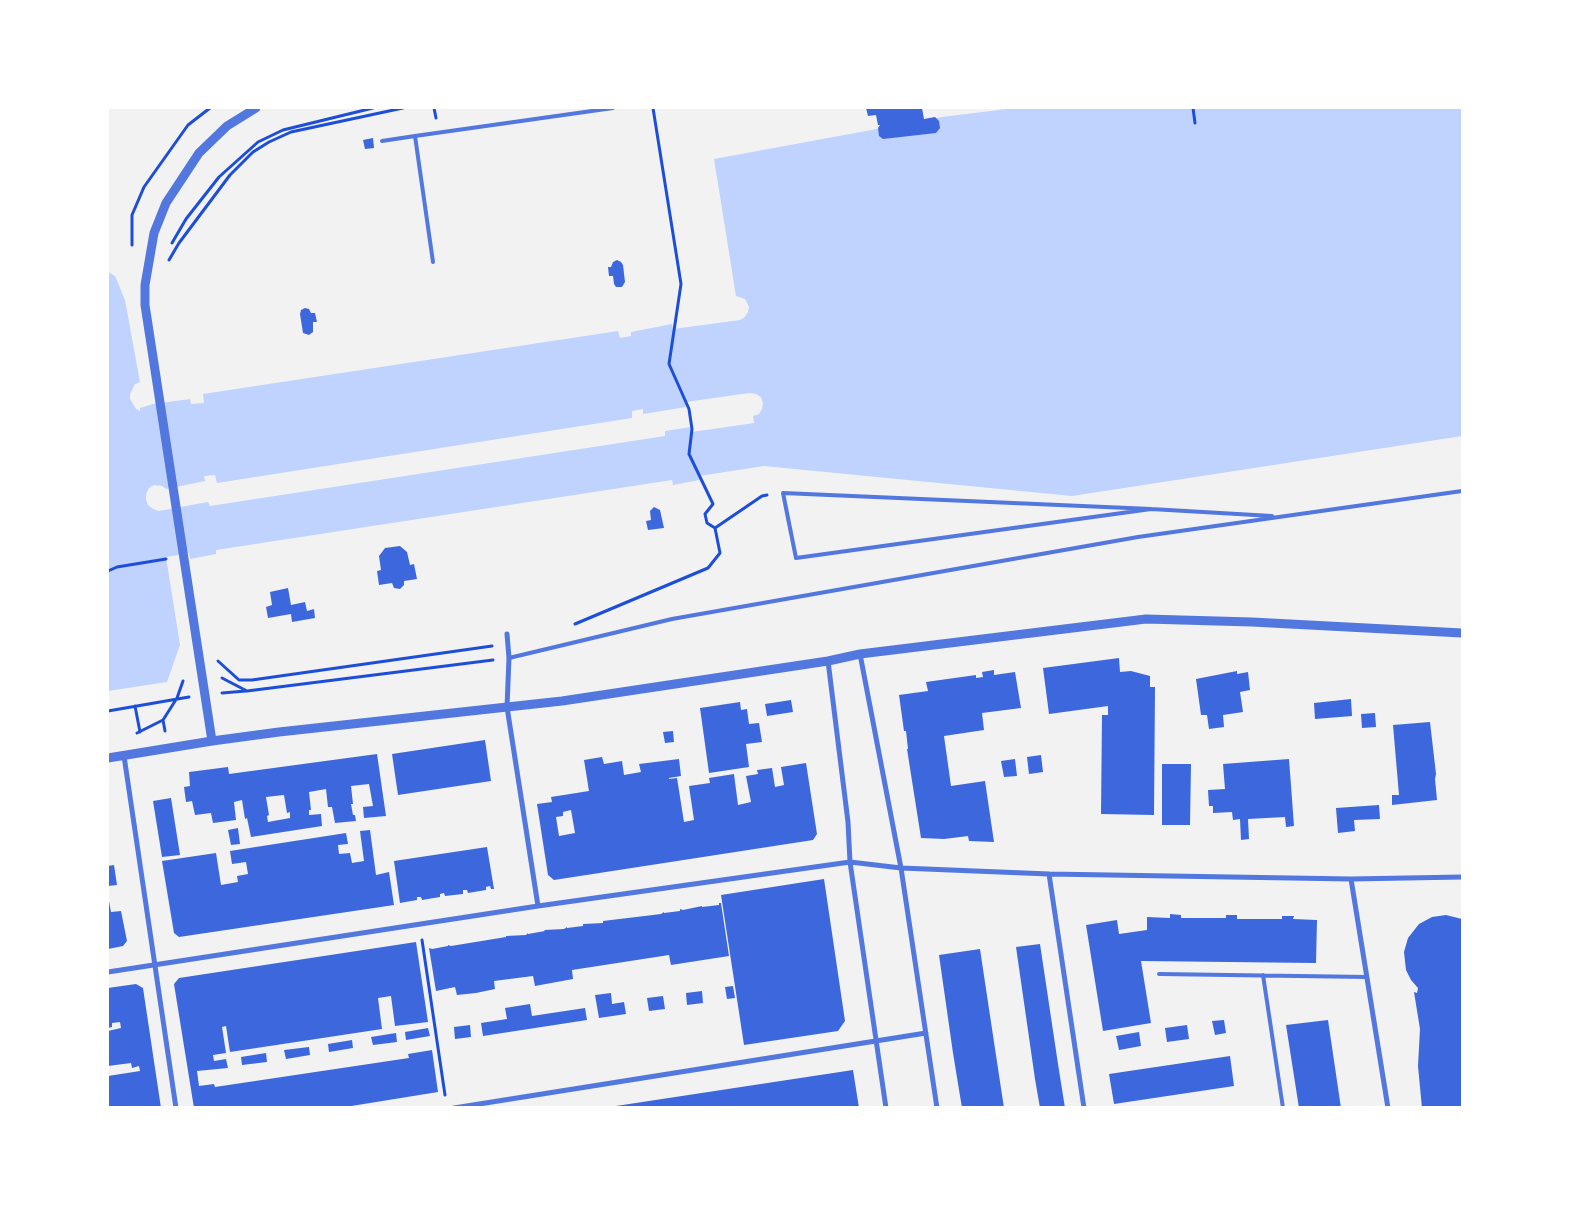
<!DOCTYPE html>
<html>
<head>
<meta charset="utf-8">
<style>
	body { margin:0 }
	#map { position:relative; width:1570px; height:1215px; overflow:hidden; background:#f2f2f2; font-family:"Public Sans",sans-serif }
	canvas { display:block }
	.frame { position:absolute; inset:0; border:109px solid #fff; pointer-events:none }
</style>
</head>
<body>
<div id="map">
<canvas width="1570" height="1215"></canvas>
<div class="frame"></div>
</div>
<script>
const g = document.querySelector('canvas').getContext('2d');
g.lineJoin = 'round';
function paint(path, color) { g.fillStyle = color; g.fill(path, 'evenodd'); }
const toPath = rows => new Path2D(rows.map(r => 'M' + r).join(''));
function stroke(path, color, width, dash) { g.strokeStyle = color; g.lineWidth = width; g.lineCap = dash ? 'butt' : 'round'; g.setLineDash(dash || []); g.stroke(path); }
const water = toPath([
	[1015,108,1462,108,1462,436,1072,496,764,466,699,476,699,480,673,485,672,480,216,550,216,554,190,559,189,553,166,557,180,645,167,682,108,691,108,272,115,276,125,300,140,382,135,384,130,394,130,399,136,409,140,411,140,408,153,404,190,399,191,404,204,403,203,394,618,331,620,338,631,336,631,332,672,324,673,329,740,320,745,317,748,312,749,307,745,299,736,296,714,159,942,117],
	[749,393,756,394,761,397,763,403,762,409,759,414,753,416,754,423,692,432,691,427,665,431,665,436,210,506,208,502,159,511,153,509,148,505,146,500,146,494,149,488,154,485,162,486,166,489,205,481,204,476,215,475,217,483,632,418,632,411,643,409,643,414,686,407,686,402]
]);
const building = toPath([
	[866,108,922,108,924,119,935,117,939,121,940,128,936,133,883,139,879,136,878,128,880,125,878,125,876,115,868,116],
	[373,138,374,148,365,149,363,140],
	[617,260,621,262,623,265,625,282,622,287,616,287,614,284,613,276,609,276,608,267,611,267,613,262],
	[305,308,309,309,311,313,315,313,317,322,313,322,313,332,309,335,303,333,300,314,301,310],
	[654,507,660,510,664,528,648,530,646,521,651,520,650,511],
	[400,546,407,552,410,565,414,564,417,579,404,581,404,585,400,589,394,588,392,583,379,585,377,571,381,570,379,556,385,548],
	[288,588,291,605,305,602,307,611,314,609,315,618,292,622,291,614,268,618,266,607,272,605,270,592],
	[1119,658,1120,672,1131,671,1150,676,1150,687,1155,687,1154,815,1101,814,1102,715,1108,715,1108,706,1049,714,1043,668],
	[994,670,994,675,1015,672,1021,708,982,713,984,730,944,736,951,786,985,781,994,842,969,841,968,836,944,839,921,838,907,749,908,749,906,731,904,731,899,695,928,691,926,682,976,675,976,678,983,677,982,672],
	[1237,671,1237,674,1248,672,1250,690,1240,692,1243,712,1223,715,1224,727,1209,729,1207,715,1201,715,1196,679],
	[1351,699,1352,716,1315,719,1314,703],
	[791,700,793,712,767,716,765,704],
	[740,702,741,710,747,709,749,724,759,723,762,742,746,744,749,767,709,773,700,708],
	[1375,713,1376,727,1362,728,1361,714],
	[1430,722,1436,774,1435,779,1437,800,1392,805,1392,795,1399,795,1393,725],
	[673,731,674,742,665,743,663,732],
	[485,740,491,781,398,795,392,754],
	[377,754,386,816,364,818,363,807,373,806,369,784,351,786,353,804,351,804,353,815,355,815,356,821,335,823,332,807,328,807,326,789,309,792,311,810,309,810,309,815,321,814,322,826,251,837,247,818,245,819,242,800,234,802,236,820,213,823,211,813,195,815,192,801,186,802,184,787,190,786,189,772,228,767,229,774],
	[284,795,287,813,290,812,290,818,268,822,267,816,269,815,266,797],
	[1041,755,1043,772,1029,774,1027,757],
	[602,757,604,764,622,761,624,775,641,772,639,764,679,759,681,776,669,778,669,779,677,778,684,822,694,820,689,786,710,783,709,778,734,774,738,805,751,802,746,776,758,774,757,770,772,768,775,787,784,785,781,767,806,763,817,834,813,840,554,880,548,875,537,804,552,802,551,797,589,791,584,760],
	[571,810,575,833,559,836,556,817,563,816,563,812],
	[1015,759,1017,776,1004,777,1001,761],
	[1289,759,1294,826,1286,827,1285,817,1248,819,1249,839,1241,840,1240,819,1233,820,1232,812,1213,813,1213,806,1209,806,1208,790,1225,789,1223,764],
	[1162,764,1191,764,1190,825,1162,825],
	[171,798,180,855,162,857,153,801],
	[1379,805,1380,819,1354,820,1355,831,1338,833,1336,808],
	[238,828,240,844,231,845,228,830],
	[370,830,376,875,389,872,394,905,179,937,174,933,162,861,216,853,221,885,238,882,237,876,248,874,246,862,232,864,230,851,346,833,348,844,338,845,339,854,350,853,352,863,364,861,360,831],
	[487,847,494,889,491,889,490,886,486,887,486,890,468,893,467,890,463,890,463,894,445,896,444,893,440,894,440,897,422,900,421,897,417,897,417,900,400,903,394,861],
	[114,865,117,885,108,886,108,866],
	[824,879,845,1021,838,1031,744,1045,721,895],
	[108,896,111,912,121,911,127,941,123,946,108,949],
	[719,903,721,903,729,956,671,965,669,955,572,970,573,979,535,986,533,976,494,981,495,989,476,993,457,995,455,987,436,991,429,948,432,949,448,946,448,945,451,946,506,937,506,936,526,935,528,933,528,934,545,931,544,930,564,929,567,927,567,928,583,926,583,924,603,923,603,921,661,914,664,912,664,913,680,911,680,909,683,910,702,906,702,907,719,905],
	[1170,914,1181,915,1181,918,1226,918,1226,915,1237,915,1237,919,1282,919,1282,916,1294,916,1293,919,1317,920,1316,963,1141,961,1151,1023,1103,1031,1086,925,1117,920,1119,934,1147,930,1147,917,1170,918],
	[1446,915,1462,919,1462,1108,1422,1108,1418,1066,1420,1029,1414,992,1417,993,1418,988,1411,980,1406,970,1404,952,1408,938,1419,924,1432,917],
	[416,942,428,1022,395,1026,391,996,378,998,382,1029,230,1052,226,1026,222,1027,226,1053,213,1055,214,1061,226,1059,228,1068,197,1071,199,1086,214,1084,215,1087,409,1058,408,1054,432,1050,438,1092,339,1108,194,1108,174,984,179,978],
	[1040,944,1058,1064,1065,1108,1040,1108,1035,1079,1016,947],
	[980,949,989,1009,1004,1108,962,1108,953,1053,939,955],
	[136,984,143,988,161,1108,108,1108,108,1076,140,1071,139,1066,132,1068,131,1063,108,1066,108,1031,121,1028,120,1022,112,1023,112,1027,108,1028,108,988],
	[733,986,735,998,727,999,725,987],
	[702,991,703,1003,687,1005,686,993],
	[611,993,612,1004,624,1002,626,1014,599,1018,595,995],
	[663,996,665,1009,649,1011,647,998],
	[530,1004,532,1016,585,1008,587,1020,483,1036,481,1023,507,1019,505,1008],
	[1224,1020,1226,1033,1215,1035,1212,1021],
	[1328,1020,1341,1108,1299,1108,1286,1025],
	[470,1025,471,1037,455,1039,454,1027],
	[1187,1025,1189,1039,1167,1042,1165,1028],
	[428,1028,430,1036,406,1040,405,1032],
	[1139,1032,1141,1046,1119,1050,1116,1036],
	[396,1033,397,1042,373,1045,371,1037],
	[352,1040,353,1048,329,1052,328,1044],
	[309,1047,310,1055,286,1059,284,1050],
	[266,1053,267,1062,242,1065,241,1057],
	[1230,1056,1234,1086,1114,1104,1109,1074],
	[853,1070,859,1108,616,1108,616,1106]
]);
const path = toPath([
	[434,108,436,118],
	[653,108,681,284,669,364,689,409,692,429,689,454,713,504,705,514,707,523,715,528,762,496,767,495],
	[1193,108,1195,123],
	[172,243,186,219,219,177,258,142,283,130,373,108],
	[132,245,132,215,144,187,188,125,210,108],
	[169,260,179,243,230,175,253,152,269,142,291,132,403,108],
	[108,571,117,567,166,559],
	[575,624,708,568,720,553,715,528],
	[218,661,239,680,252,680,492,646],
	[222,678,247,691,493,660],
	[222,693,246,691],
	[135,706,140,732],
	[108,711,189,697],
	[163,720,165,731],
	[137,733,163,720,177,698,183,681],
	[422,940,445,1095]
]);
const service = toPath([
	[382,141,415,136],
	[433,262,415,136,613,108],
	[1151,509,796,558,783,493,1151,509,1272,516],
	[509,658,672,619,1138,537,1462,491],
	[1159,974,1367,977],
	[1263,975,1283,1108]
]);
const minor = toPath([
	[507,634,509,658,507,707,538,906],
	[860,654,901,868,937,1108],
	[828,661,848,822,850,862,886,1108],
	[124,756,176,1108],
	[1049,874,1084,1108],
	[1351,879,1388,1108],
	[108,972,538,906,850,862,901,868,1049,874,1351,879,1462,877],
	[454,1108,926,1033]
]);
const tertiary = toPath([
	[212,741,145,305,145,285,154,233,166,203,199,153,227,126,256,108],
	[108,758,212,741,279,732,562,701,828,661,860,654,1146,619,1252,622,1462,633]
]);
paint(water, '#bfd3fe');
paint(building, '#3d67dc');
stroke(path, '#1d4ed8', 3);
stroke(service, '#5277de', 4);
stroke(minor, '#5277de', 5);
stroke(tertiary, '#5277de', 9);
</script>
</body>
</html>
